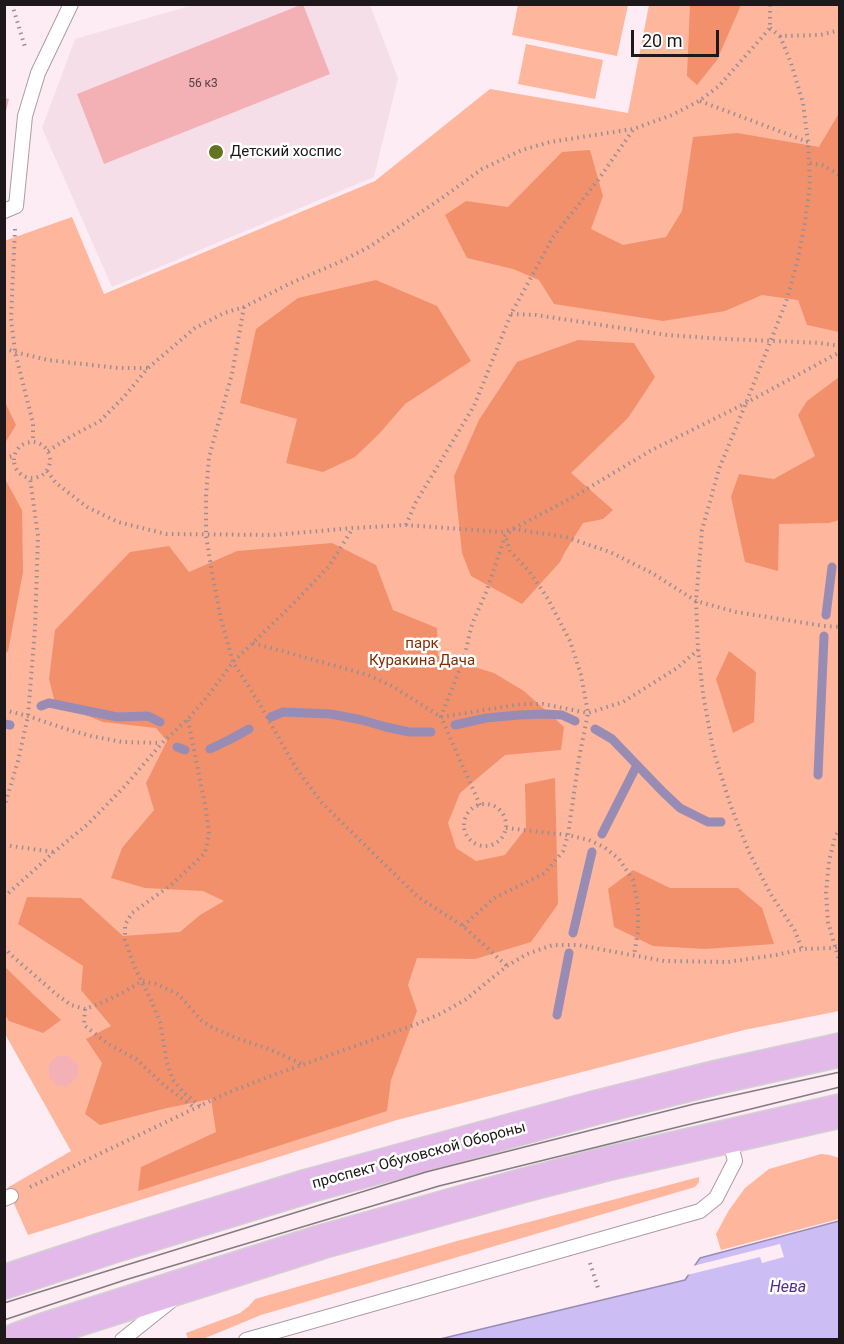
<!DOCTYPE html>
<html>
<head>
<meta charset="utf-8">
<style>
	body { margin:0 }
	#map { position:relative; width:844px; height:1344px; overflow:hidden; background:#fdecf4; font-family:Roboto,sans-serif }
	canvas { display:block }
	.frame { position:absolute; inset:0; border:6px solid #1e181b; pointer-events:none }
	.scale { position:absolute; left:631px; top:30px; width:88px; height:27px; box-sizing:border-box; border:3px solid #1e181b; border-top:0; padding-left:8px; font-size:18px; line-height:21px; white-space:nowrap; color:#1e181b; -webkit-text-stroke:4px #fff; paint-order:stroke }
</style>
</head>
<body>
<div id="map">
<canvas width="844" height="1344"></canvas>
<div class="frame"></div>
<div class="scale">20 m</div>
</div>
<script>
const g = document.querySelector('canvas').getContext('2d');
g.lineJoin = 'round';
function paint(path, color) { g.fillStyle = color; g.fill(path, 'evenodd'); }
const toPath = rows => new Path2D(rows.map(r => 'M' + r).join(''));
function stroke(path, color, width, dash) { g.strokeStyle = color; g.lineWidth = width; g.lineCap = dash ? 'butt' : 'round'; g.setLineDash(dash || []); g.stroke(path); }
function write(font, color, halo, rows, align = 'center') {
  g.font = font + ' Roboto,sans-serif'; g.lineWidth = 5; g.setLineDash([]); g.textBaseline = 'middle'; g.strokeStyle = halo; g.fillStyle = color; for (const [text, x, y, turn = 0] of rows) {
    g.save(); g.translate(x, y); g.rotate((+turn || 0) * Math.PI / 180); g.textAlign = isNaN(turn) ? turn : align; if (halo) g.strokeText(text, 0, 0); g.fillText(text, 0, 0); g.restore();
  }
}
const built = toPath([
	[193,5,370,5,398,78,374,177,112,287,42,128,75,39]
]);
const green = toPath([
	[518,5,628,5,617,56,512,35],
	[649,5,839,5,839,1011,744,1030,397,1120,28,1235,7,1188,71,1151,5,1034,4,241,72,217,104,294,375,181,490,89,628,113],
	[526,44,603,60,595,99,518,84],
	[821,1154,830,1155,839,1158,839,1219,721,1250,716,1234,729,1210,745,1188,769,1169],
	[699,1177,699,1182,695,1187,261,1315,203,1339,188,1339,186,1333,240,1313,249,1306,255,1299,457,1241]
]);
const forest = toPath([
	[690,5,741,5,717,60,697,85,687,76],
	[839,113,839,332,807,325,798,300,762,295,725,311,663,321,554,304,539,280,513,269,467,258,445,215,466,201,508,207,562,152,590,150,603,196,591,229,623,245,666,237,682,211,693,137,737,133,819,147],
	[376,280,437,306,471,361,405,404,379,434,355,457,323,472,286,463,297,419,240,403,256,329,298,298],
	[578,340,634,343,655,377,628,418,571,473,613,510,603,519,583,523,565,552,560,562,522,604,471,576,462,553,454,476,479,420,517,362],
	[839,377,839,520,829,523,779,524,778,571,745,562,731,497,739,474,774,479,815,456,798,415,807,401],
	[4,400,16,425,5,443,4,443],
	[5,479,22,510,23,572,8,651,5,654],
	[332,543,376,565,393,610,437,628,438,656,494,673,524,691,564,727,561,750,505,755,460,793,448,823,456,848,476,861,505,855,526,828,525,784,555,778,558,904,531,942,475,959,417,958,408,985,417,1011,391,1080,387,1111,138,1191,141,1167,216,1132,211,1099,167,1108,100,1125,85,1114,102,1063,86,1039,111,1026,81,990,83,966,18,924,27,897,81,898,123,936,180,932,200,915,224,901,203,891,145,888,111,878,122,848,154,810,146,783,167,741,156,728,103,722,55,703,49,679,55,630,130,552,169,546,189,572,237,551],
	[729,651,756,672,754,722,733,733,716,679],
	[633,870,670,888,738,888,762,908,774,944,705,949,653,946,614,927,608,889],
	[5,967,35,996,61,1020,43,1033,9,1021,5,1015]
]);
const water = toPath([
	[839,1221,839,1339,436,1340,685,1280,700,1258,839,1221]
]);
const pier = toPath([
	[780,1244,784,1257,762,1263,760,1257,687,1275,693,1266]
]);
const stream = toPath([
	[826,615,832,567],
	[41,706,49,703,117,717,148,716,160,722],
	[271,717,283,712,331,714,362,720,386,727,409,732,431,732],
	[4,724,10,725],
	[455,725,486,718,519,715,545,714,562,715,575,721],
	[595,729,612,739,663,792,680,808,708,822,721,822],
	[177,747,185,750],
	[210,749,229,740,249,729],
	[818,775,824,636],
	[602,834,637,765],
	[573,933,592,852],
	[557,1015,569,953]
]);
const building = toPath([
	[303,4,330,74,104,164,77,94],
	[4,98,9,99,5,115,4,115],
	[57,1056,69,1056,77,1064,78,1073,76,1078,66,1087,56,1085,49,1077,49,1064]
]);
const path = toPath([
	[12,4,25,47],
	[770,28,780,36,820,35,840,30],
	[780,36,791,63,803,103,808,142,810,185,805,222,797,263,786,302,746,403,719,469,702,530,696,601,698,649,703,694,713,749,730,804,749,852,770,893,795,931,802,949],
	[700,101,808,142],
	[810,163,822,165,840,175],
	[15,229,11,318,15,352,33,423,33,441],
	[244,307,232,374,209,457,206,496,206,535,212,573,221,619,233,662,259,703,296,768,322,803,418,897,463,926,507,966],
	[511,314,536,315,667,335,724,339,820,343,840,346],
	[4,348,15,352,48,360,118,368,148,368],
	'14 460a18 18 0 1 1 36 0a18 18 0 1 1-36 0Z',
	[48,451,70,437,100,421,123,398,148,368,195,328,224,313,244,307,291,283,342,261,369,247,442,198,482,169,522,150,550,142,633,129,672,115,699,101,719,86,770,28,770,4],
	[4,458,14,456],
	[47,471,56,483,87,507,118,522,166,534,274,535,353,528,406,525,501,532,513,529,566,537,610,552,652,573,696,601,736,612,824,626,840,627],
	[406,525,416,502,474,406,511,314,553,237,598,180,633,130],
	[253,643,368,675,392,686,441,717,522,704,543,704,588,713,623,702,677,668,698,650],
	[4,710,28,716,63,728,91,736,122,742,161,743],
	[188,720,206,810,209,834,205,853,171,885,132,913,125,925,125,940,134,966,151,1000,160,1022,167,1063,173,1080,183,1092,200,1106],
	'464 825a21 21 0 1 1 42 0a21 21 0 1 1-42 0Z',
	[480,805,441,717,464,658,472,624,487,590,505,536,513,529,575,496,650,451,746,403,840,352],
	[4,808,18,761,28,716,35,628,38,536,30,478],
	[506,828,568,835,589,840,604,847,619,859,633,880,638,905,638,931,634,955],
	[840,828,835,837,829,861,826,893,828,922,840,964],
	[4,845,54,852],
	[4,897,54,852,88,824,124,787,162,743,188,719,207,697,233,662,294,603,329,566,353,528],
	[463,926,494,898,545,873,563,851,568,835,579,758,588,713,581,675,570,641,548,599,529,571,510,551,506,537],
	[4,947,10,954,56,994,71,1005,85,1009,99,1004,124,992,142,981,156,984,178,994,201,1020,213,1028,236,1038,269,1049,302,1064],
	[85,1009,84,1025,108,1044,136,1059,165,1086,195,1108],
	[30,1187,227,1093,268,1077,417,1024,440,1014,465,1000,507,966,527,954,553,945,578,945,664,961,728,962,776,955,802,949,834,948,840,945],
	[590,1263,598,1288]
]);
const service = toPath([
	[4,211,16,206,25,116,38,73,71,4],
	[4,1199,11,1196],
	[122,1340,172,1300],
	[246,1340,700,1211,716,1198,735,1161,729,1137]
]);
const primary = toPath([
	[4,1282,113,1246,308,1186,594,1108,718,1077,840,1050],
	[17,1340,44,1330,321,1242,521,1186,606,1164,840,1111]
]);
const tram = toPath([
	[4,1303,426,1172,694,1104,840,1072],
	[4,1320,125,1280,439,1186,840,1087]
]);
const markers = [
	[216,152,8,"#657320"]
];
const numberNames = [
	["56 к3",203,84]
];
const poiNames = [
	["Детский хоспис",230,152]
];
const parkNames = [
	["парк",422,644],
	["Куракина Дача",422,661]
];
const streetNames = [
	["проспект Обуховской Обороны",419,1156,-15]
];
const waterNames = [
	["Нева",788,1288]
];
paint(built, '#f6dee9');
paint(green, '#feb69c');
paint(forest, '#f2906c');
paint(water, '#ccbef5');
stroke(water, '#988cb4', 1.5);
paint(pier, '#fdecf4');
stroke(stream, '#988cb4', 9);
paint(building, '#f3b1b5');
stroke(service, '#ab9ca2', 16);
stroke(primary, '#d2d1d1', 36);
stroke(path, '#9a8e93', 4, [1.5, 4.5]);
stroke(service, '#fff', 14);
stroke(primary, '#e3b9e9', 33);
stroke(tram, '#857a7f', 1.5);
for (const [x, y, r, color] of markers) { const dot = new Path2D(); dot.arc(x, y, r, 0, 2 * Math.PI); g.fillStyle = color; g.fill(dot); stroke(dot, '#fff', 2); }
write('12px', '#533e42', null, numberNames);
write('15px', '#1e181b', '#fff', poiNames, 'left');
write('15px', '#842d03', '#fff', parkNames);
write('15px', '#1e181b', '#fff', streetNames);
write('italic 16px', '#532b92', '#fff', waterNames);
</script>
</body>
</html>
